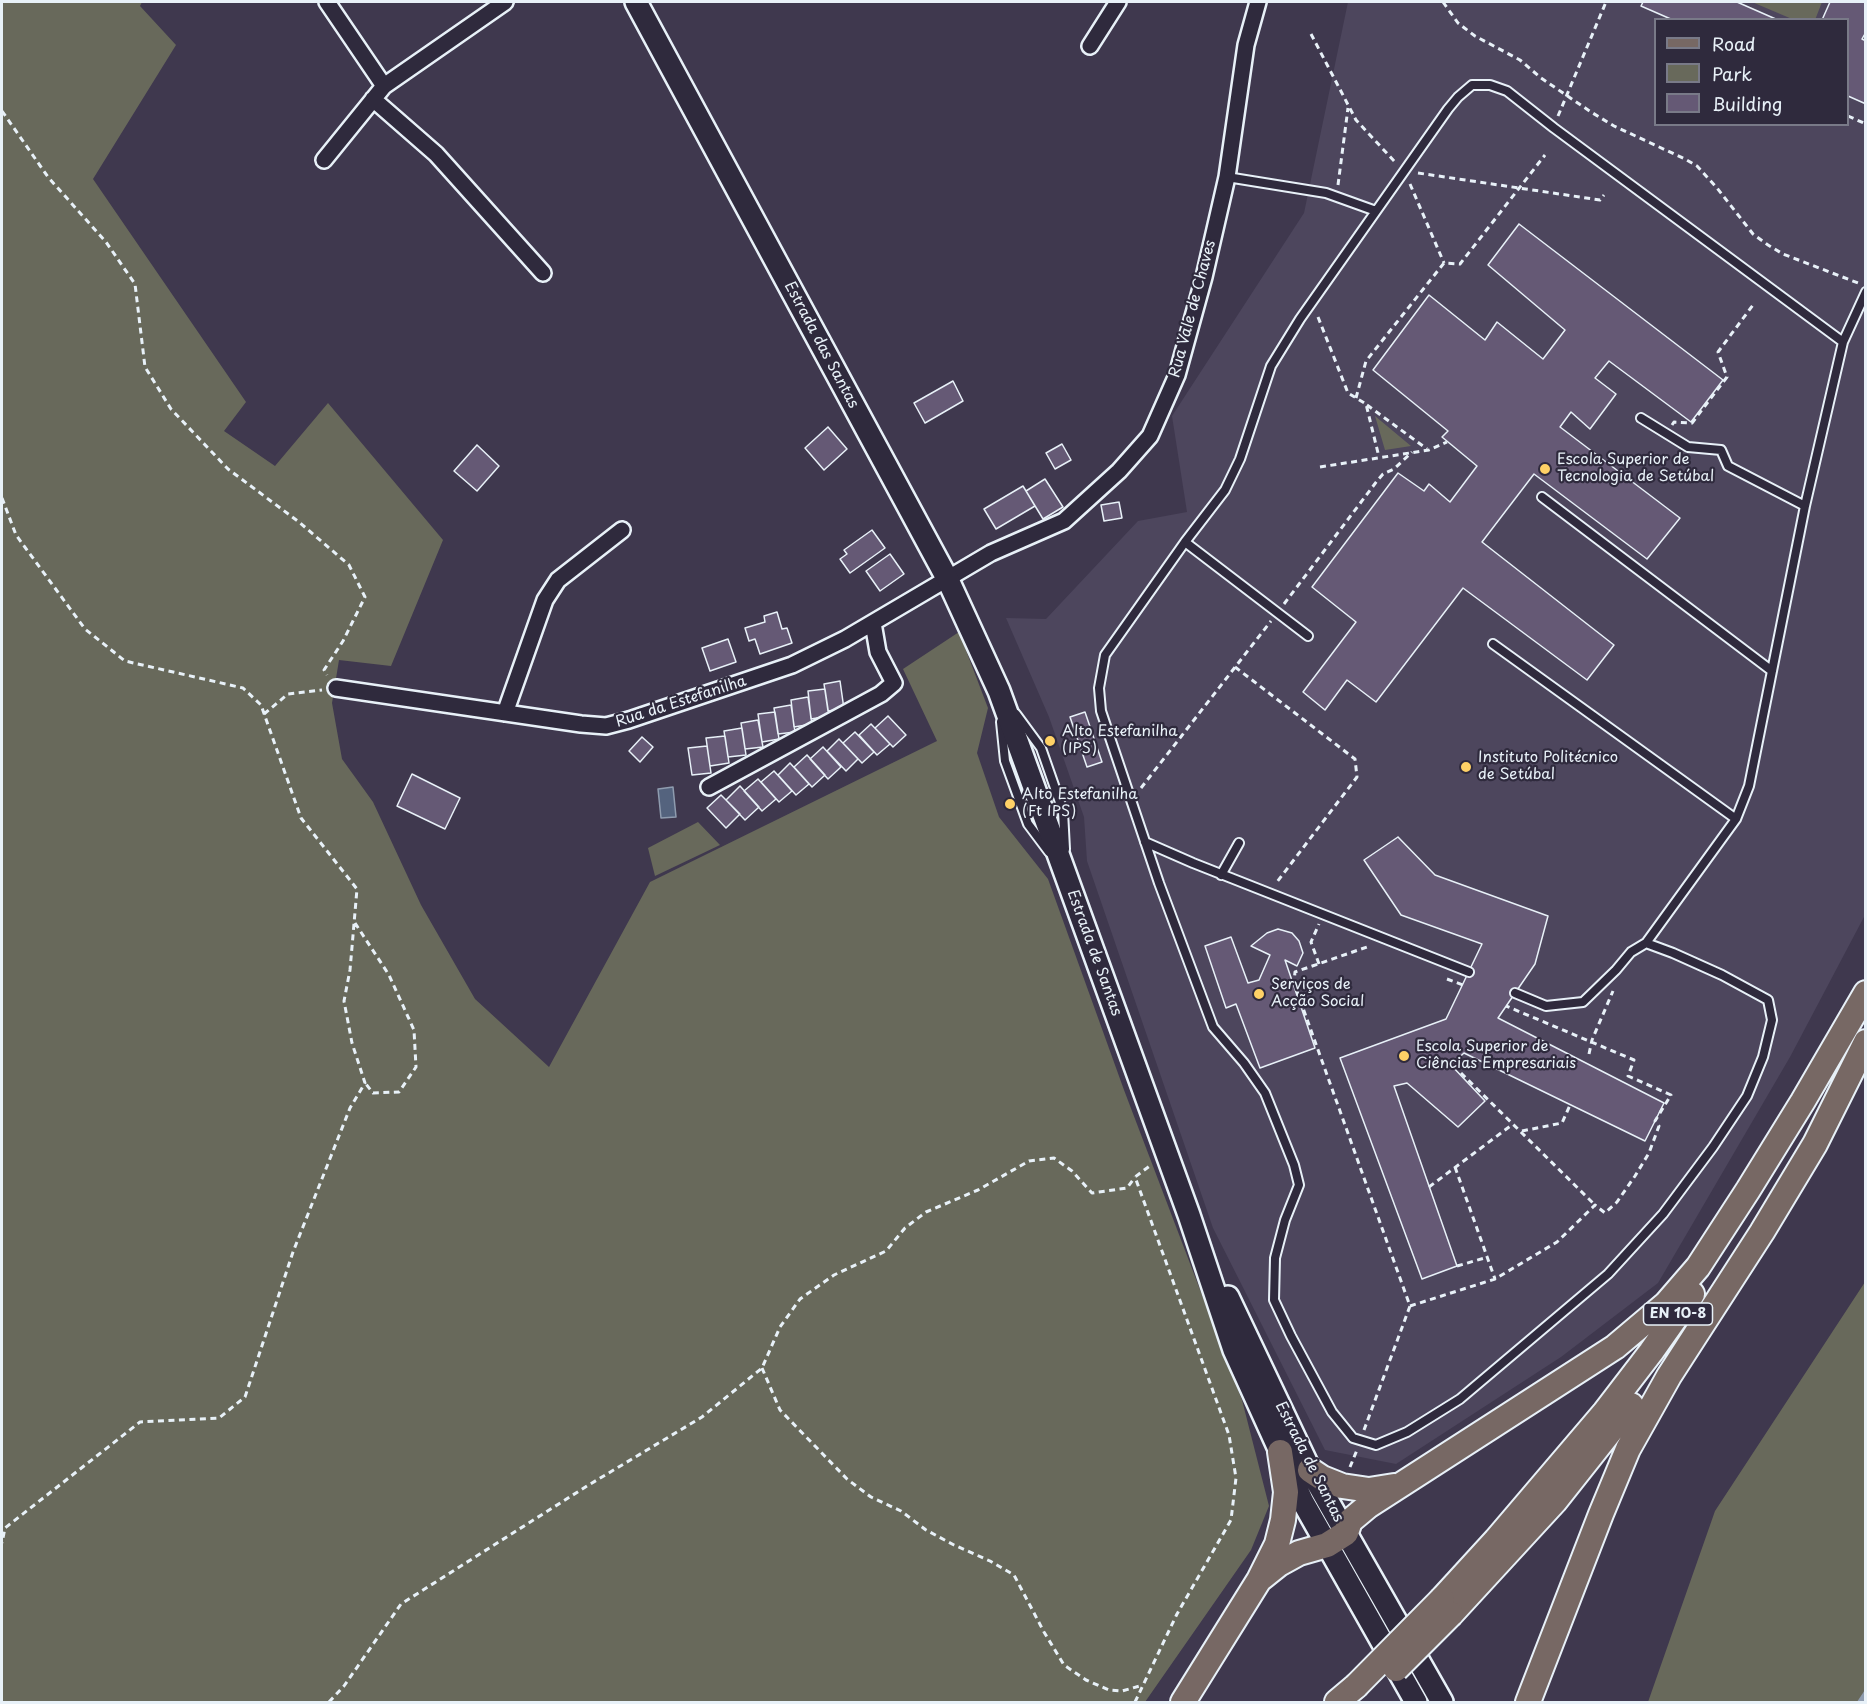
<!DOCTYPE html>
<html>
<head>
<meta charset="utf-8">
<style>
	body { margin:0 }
	#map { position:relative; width:1867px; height:1704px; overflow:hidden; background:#3f384e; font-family:"Playpen Sans",sans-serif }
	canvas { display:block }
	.frame { position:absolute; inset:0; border:3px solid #e8f1f8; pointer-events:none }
	.legend { position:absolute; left:1654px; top:18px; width:195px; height:108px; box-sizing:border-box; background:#2f2a3d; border:2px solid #797a88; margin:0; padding:8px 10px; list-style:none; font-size:18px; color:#e8f1f8 }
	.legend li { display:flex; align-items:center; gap:12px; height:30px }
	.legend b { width:30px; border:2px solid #797a88 }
</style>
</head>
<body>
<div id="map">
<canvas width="1867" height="1704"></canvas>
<div class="frame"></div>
<ul class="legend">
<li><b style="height:8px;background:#776864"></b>Road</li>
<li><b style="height:16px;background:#68695b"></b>Park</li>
<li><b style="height:16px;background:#655975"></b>Building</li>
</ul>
</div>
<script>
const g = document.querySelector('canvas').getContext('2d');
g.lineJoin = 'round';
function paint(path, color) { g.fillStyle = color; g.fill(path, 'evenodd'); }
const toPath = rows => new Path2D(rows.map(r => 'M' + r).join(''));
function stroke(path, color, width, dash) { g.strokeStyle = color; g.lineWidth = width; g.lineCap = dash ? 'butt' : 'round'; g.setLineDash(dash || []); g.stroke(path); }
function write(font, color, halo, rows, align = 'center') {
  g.font = font + ' "Playpen Sans",sans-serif'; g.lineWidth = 4.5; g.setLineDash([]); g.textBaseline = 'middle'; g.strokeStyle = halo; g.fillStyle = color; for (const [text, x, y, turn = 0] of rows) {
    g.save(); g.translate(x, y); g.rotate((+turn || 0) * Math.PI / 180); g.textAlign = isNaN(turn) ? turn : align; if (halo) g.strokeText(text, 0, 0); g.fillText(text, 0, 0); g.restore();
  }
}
const built = toPath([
	[1348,2,1865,2,1865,915,1790,1057,1658,1283,1561,1357,1396,1464,1325,1450,1213,1228,1087,861,1084,817,1049,717,1006,618,1046,619,1138,521,1187,512,1172,416,1304,213],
	[1656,20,1848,20,1848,124,1656,124]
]);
const green = toPath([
	[2,2,142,2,140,6,176,45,93,179,246,402,224,431,275,466,328,403,443,540,391,666,339,660,332,703,342,759,373,802,421,905,475,999,549,1067,650,882,937,741,903,669,959,632,988,708,977,753,999,817,1048,879,1124,1090,1242,1400,1269,1506,1251,1550,1145,1702,2,1702],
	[1752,2,1822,2,1815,20,1792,19],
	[1375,416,1411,446,1385,450],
	[698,822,720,845,655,876,648,848],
	[1865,1282,1865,1702,1648,1702,1715,1511]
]);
const water = toPath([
	[673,787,676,817,661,818,658,789,673,787]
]);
const stream = toPath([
	[1860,1702,1866,1693]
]);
const building = toPath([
	[1643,2,1737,2,1778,20,1673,20,1641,6,1643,2],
	[1830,2,1866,2,1866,32,1862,39,1866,41,1866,104,1848,96,1848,20,1822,20,1830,2],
	[1519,224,1723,380,1691,422,1609,361,1595,378,1616,394,1590,429,1571,412,1560,427,1680,518,1647,559,1534,474,1482,542,1614,645,1587,680,1463,588,1376,702,1347,680,1325,710,1303,692,1356,622,1312,587,1398,473,1424,491,1429,484,1450,502,1477,466,1442,437,1448,431,1373,370,1429,295,1485,340,1497,322,1543,359,1565,330,1488,265,1519,224],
	[953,381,963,401,925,423,914,403,953,381],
	[828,427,847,449,824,470,805,448,828,427],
	[1062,444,1071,460,1055,469,1046,453,1062,444],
	[477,445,499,466,477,491,454,471,477,445],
	[1045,479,1063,507,1043,519,1026,491,1045,479],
	[1023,486,1035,506,996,529,984,509,1023,486],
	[1119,502,1122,518,1104,521,1101,505,1119,502],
	[872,530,885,548,850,573,840,559,847,554,844,550,872,530],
	[890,554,904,574,880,591,866,571,890,554],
	[777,612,782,629,787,628,792,643,760,654,755,639,749,641,745,628,765,622,764,616,777,612],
	[728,639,736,662,710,671,702,648,728,639],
	[840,681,844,709,828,711,824,684,840,681],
	[825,689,829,716,811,719,808,691,825,689],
	[808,697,812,724,794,727,791,700,808,697],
	[791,705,795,732,778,734,774,708,791,705],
	[775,712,779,739,762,742,758,714,775,712],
	[1085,712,1102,762,1087,767,1070,717,1085,712],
	[888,716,906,735,893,747,875,728,888,716],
	[758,720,763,747,745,749,741,723,758,720],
	[871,724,890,744,877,755,859,735,871,724],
	[742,728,746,755,728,757,724,731,742,728],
	[855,732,874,752,862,763,843,743,855,732],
	[725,736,729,763,710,766,706,738,725,736],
	[642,737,653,747,640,762,629,751,642,737],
	[839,739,858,759,846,771,827,751,839,739],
	[707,746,711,773,692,775,688,748,707,746],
	[823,747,841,767,828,779,810,759,823,747],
	[807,755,825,775,812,787,794,767,807,755],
	[790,763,809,784,796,795,778,775,790,763],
	[774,771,792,791,779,802,761,782,774,771],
	[412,774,460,798,445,829,397,806,412,774],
	[758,779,776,799,762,811,744,791,758,779],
	[740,786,759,807,745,820,726,800,740,786],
	[721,795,740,814,726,828,707,808,721,795],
	[1398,837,1435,875,1548,916,1535,964,1498,1018,1664,1103,1645,1141,1464,1053,1451,1065,1485,1101,1458,1127,1407,1083,1394,1086,1457,1266,1422,1279,1340,1058,1446,1019,1482,944,1401,915,1364,860,1398,837],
	[1278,929,1292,933,1299,941,1303,953,1297,966,1285,960,1315,1048,1260,1068,1236,1004,1226,1008,1205,946,1231,937,1248,983,1259,980,1270,955,1251,946,1267,933,1278,929]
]);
const path = toPath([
	[1443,2,1458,23,1475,36,1520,60,1541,78,1591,112,1614,126,1685,159,1697,166,1717,188,1753,234,1768,245,1783,254,1858,283],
	[1311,34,1356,120,1395,162],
	[2,111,48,177,106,242,135,284,145,367,171,409,228,469,299,522,349,565,365,597,343,641,324,670,327,675],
	[1558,116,1606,2],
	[1848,116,1866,124],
	[1418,173,1600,200,1604,195],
	[1410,184,1444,263],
	[1338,185,1348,108],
	[1318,317,1348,393,1366,404,1379,457],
	[1356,398,1366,361,1444,263,1460,264,1545,155],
	[1367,405,1427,449],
	[1672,425,1674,422,1692,423,1727,377,1718,352,1753,305],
	[1320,467,1429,450,1447,442],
	[2,498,16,535,85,629,125,661,243,688,261,705,301,818,357,889,350,970,344,1001,352,1043,365,1083,350,1108,293,1252,245,1397,219,1418,140,1422,5,1528,2,1543],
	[1284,604,1377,481,1383,474,1394,469,1412,452],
	[1235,667,1355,759,1357,777,1277,882],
	[264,714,288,694,322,690],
	[1141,788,1271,621],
	[355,923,389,975,414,1030,416,1067,399,1092,373,1093,366,1084],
	[1319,964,1311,942,1319,924],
	[1447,979,1463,985],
	[1589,1054,1592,1040,1613,991],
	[1461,1073,1595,1205],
	[1522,1131,1562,1123,1570,1105],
	[1455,1167,1495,1279],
	[1429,1187,1513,1124],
	[1457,1266,1488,1257],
	[1410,1306,1495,1279,1557,1242,1595,1205,1605,1213,1617,1202,1635,1176,1649,1153,1659,1126,1655,1121,1671,1095,1628,1076,1634,1060,1506,1006],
	[762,1368,780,1410,847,1479,871,1497,901,1511,926,1530,954,1545,990,1561,1014,1575,1044,1632,1064,1665,1086,1680,1109,1690,1122,1691,1143,1685],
	[1364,1430,1410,1306,1294,983,1295,972,1367,947,1369,944],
	[1350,1467,1357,1450],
	[329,1702,344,1686,401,1604,587,1486,702,1417,762,1368,780,1327,800,1299,834,1275,886,1251,905,1228,926,1212,978,1190,1029,1161,1054,1158,1072,1171,1092,1193,1127,1188,1135,1177],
	[1135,1702,1177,1614,1231,1520,1236,1478,1229,1435,1135,1177,1151,1165]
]);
const service = toPath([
	[1227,177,1326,193,1376,211],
	[1641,418,1688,447,1721,450,1728,466,1805,506],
	[1542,497,1772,671],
	[1185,542,1308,636],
	[1493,644,1736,819],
	[1016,714,1041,748,1063,811,1065,849],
	[1001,722,1005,761,1028,824,1049,852],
	[1145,842,1193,863,1469,972],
	[1221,875,1239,843],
	[1646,943,1736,819,1749,786,1805,506,1843,342,1866,292],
	[1515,993,1546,1006,1583,1002,1616,970,1631,952,1646,943,1673,953,1722,975,1768,1000,1772,1020,1763,1057,1747,1096,1713,1147,1663,1214,1608,1274,1460,1399,1407,1432,1376,1445,1353,1438,1332,1412,1291,1336,1274,1300,1275,1258,1285,1220,1299,1185,1294,1165,1265,1093,1244,1063,1213,1027,1159,883,1101,711,1099,688,1105,655,1185,542,1225,490,1240,459,1271,366,1300,319,1448,109,1458,97,1472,85,1490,85,1507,91,1554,128,1843,342]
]);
const minor = toPath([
	[327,2,384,86],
	[1090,46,1118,2],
	[373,99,436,154,543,273],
	[324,160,384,86,505,2],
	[336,688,581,724,606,726,629,720,792,665,845,639,991,553,1064,521,1119,471,1150,436,1177,375,1204,277,1227,177,1246,45,1258,2],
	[505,713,545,600,558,580,622,530],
	[709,787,881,694,894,683,878,652,873,623]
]);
const secondary = toPath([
	[636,2,948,580,999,691,1189,1215,1234,1350,1303,1502,1416,1702],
	[1228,1297,1310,1470,1442,1702]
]);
const primary = toPath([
	[1310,1470,1322,1478,1342,1486,1369,1490,1394,1486],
	[1259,1580,1279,1564,1299,1553,1327,1545,1346,1533,1350,1521,1368,1506,1615,1347,1666,1304,1698,1267,1748,1190,1803,1101,1866,993],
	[1442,1599,1496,1540,1605,1412,1651,1352,1692,1294],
	[1451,1614,1555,1501,1631,1405],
	[1183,1702,1259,1580,1277,1544,1283,1520,1286,1492,1280,1452],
	[1337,1702,1356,1686],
	[1528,1702,1601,1514,1628,1449,1669,1376,1762,1232,1815,1144,1866,1042]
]);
const primaryBridge = toPath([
	[1396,1669,1451,1614],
	[1356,1686,1442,1599]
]);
const markers = [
	[1545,469,6,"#ffd166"],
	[1050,741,6,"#ffd166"],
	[1466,767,6,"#ffd166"],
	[1010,804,6,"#ffd166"],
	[1259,994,6,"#ffd166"],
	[1404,1056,6,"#ffd166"]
];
const shields = [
	[1678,1314,69]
];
const shieldNames = [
	["EN 10-8",1678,1314]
];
const streetNames = [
	["Rua Vale de Chaves",1193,309,-75],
	["Estrada das Santas",821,345,62],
	["Rua da Estefanilha",681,702,-18],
	["Estrada de Santas",1094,953,70],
	["Estrada de Santas",1309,1462,63]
];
const poiNames = [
	["Escola Superior de",1557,460],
	["Tecnologia de Setúbal",1557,477],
	["Alto Estefanilha",1062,732],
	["(IPS)",1062,749],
	["Instituto Politécnico",1478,758],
	["de Setúbal",1478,775],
	["Alto Estefanilha",1022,795],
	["(Ft IPS)",1022,812],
	["Serviços de",1271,985],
	["Acção Social",1271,1002],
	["Escola Superior de",1416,1047],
	["Ciências Empresariais",1416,1064]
];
paint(built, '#4d465d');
paint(green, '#68695b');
paint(water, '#54637e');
stroke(water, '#8f9caf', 1.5);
stroke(stream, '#8f9caf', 5);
paint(building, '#655975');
stroke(building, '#e8f1f8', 1.5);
stroke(service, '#e8f1f8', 12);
stroke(minor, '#e8f1f8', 20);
stroke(secondary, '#e8f1f8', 26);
stroke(primary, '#e8f1f8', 28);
stroke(path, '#e8f1f8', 3, [6, 4.5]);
stroke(service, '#2f2a3d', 8);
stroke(minor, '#2f2a3d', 15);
stroke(secondary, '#2f2a3d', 21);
stroke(primary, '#776864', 24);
stroke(primaryBridge, '#e8f1f8', 28, []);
stroke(primaryBridge, '#776864', 24);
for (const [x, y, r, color] of markers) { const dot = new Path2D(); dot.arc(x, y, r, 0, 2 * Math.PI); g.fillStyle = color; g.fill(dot); stroke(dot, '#2f2a3d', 2); }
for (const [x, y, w] of shields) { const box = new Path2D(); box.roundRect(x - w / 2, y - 11, w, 22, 4.5); g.fillStyle = '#2f2a3d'; g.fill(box); stroke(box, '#e8f1f8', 1.5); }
write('bold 14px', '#e8f1f8', null, shieldNames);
write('15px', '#e8f1f8', '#2f2a3d', streetNames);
write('15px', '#e8f1f8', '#2f2a3d', poiNames, 'left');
</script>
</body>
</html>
